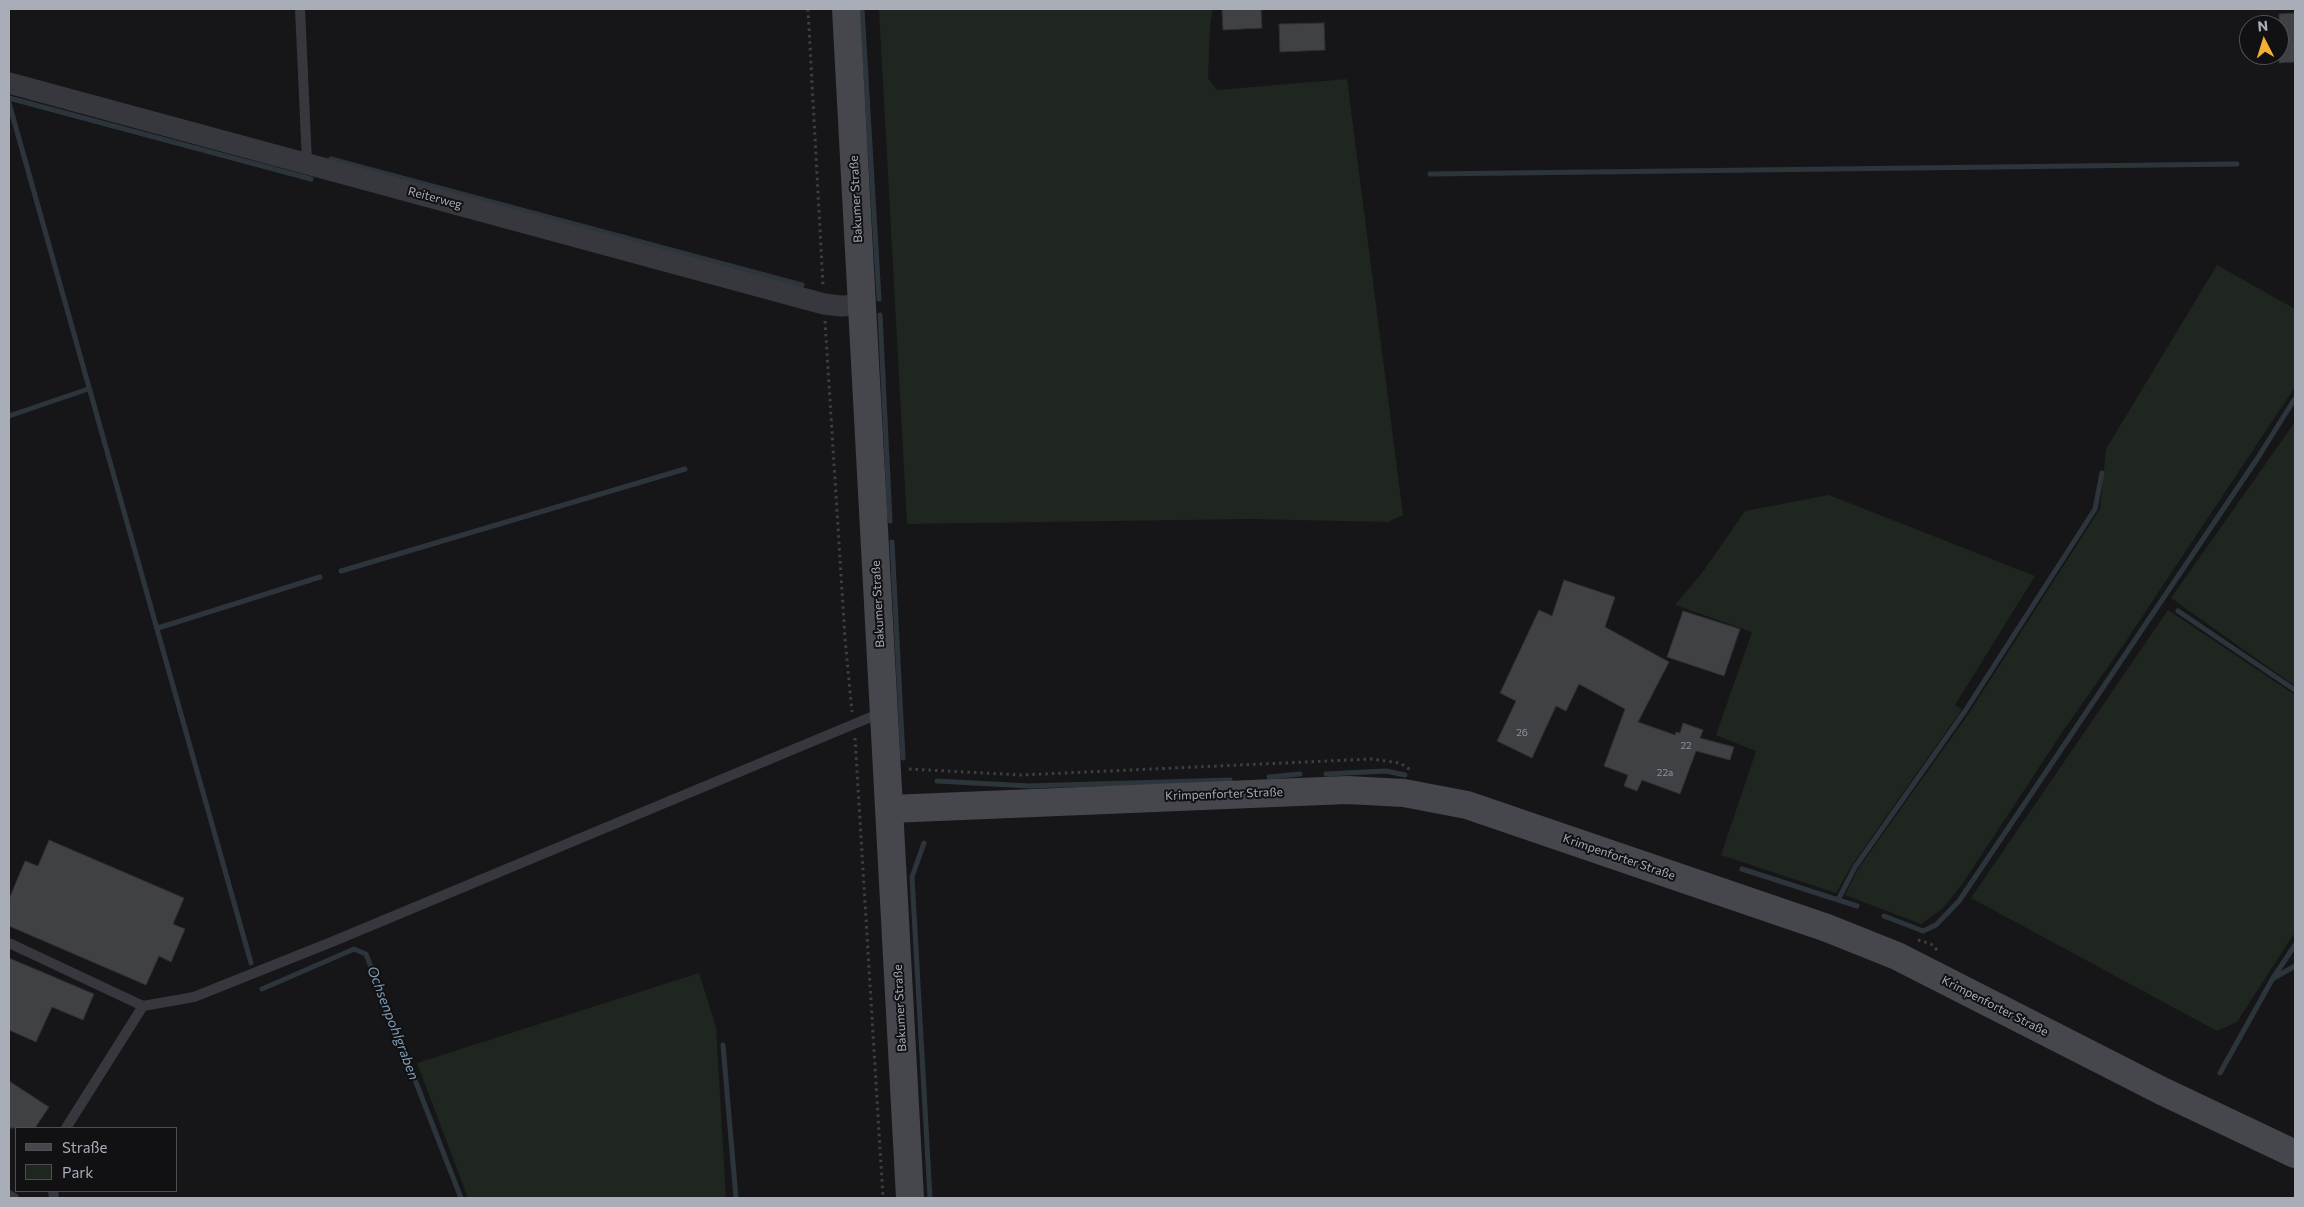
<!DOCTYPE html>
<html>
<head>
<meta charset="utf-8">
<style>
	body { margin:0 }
	#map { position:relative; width:2304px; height:1207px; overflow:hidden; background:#161618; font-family:Commissioner,sans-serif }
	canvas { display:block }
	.frame { position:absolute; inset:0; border:10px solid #a8adb8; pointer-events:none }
	.legend { position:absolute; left:15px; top:1127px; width:162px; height:65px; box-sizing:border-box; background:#111113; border:1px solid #4d4f55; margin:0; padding:6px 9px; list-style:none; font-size:15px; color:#a8adb8 }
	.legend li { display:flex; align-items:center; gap:10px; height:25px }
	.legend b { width:25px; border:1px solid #4d4f55 }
	.north { position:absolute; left:2239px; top:15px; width:50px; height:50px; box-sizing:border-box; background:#111113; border:1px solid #4d4f55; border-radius:50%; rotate:355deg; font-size:14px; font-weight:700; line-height:20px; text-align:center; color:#a8adb8 }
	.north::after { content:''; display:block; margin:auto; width:18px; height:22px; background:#f2b134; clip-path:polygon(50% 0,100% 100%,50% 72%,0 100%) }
</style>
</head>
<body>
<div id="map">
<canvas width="2304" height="1207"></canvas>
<div class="frame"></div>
<ul class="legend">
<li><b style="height:6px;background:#45474d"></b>Straße</li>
<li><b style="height:14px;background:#1e261f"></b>Park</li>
</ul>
<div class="north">N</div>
</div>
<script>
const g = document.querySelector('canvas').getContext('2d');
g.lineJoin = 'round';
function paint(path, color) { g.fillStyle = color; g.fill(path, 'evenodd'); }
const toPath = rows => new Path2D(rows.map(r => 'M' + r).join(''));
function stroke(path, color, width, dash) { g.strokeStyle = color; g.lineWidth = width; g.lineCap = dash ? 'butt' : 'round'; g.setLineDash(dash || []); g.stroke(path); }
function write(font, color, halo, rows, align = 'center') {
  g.font = font + ' Commissioner,sans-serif'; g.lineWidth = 4; g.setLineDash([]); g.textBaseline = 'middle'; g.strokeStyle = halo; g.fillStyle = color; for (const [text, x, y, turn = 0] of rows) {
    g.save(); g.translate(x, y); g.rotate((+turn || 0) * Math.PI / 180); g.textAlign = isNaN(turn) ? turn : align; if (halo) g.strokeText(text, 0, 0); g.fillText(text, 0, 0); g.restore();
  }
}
const green = toPath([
	[879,9,1213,9,1210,26,1208,78,1217,90,1347,79,1403,515,1388,522,1250,519,907,524],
	[2217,265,2295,309,2295,387,2124,644,2063,731,1961,886,1942,909,1921,924,1845,895,1858,869,1967,716,2100,509,2106,449],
	[2295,422,2295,686,2171,598],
	[1829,495,2035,576,1955,705,1962,709,1852,865,1836,893,1721,855,1756,751,1716,735,1752,632,1675,605,1702,573,1745,511],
	[2168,610,2295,695,2295,932,2237,1022,2217,1031,1971,898],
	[699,973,716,1027,726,1198,468,1198,417,1063]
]);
const stream = toPath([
	[862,9,879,299],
	[9,98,311,179],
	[9,103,251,963],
	[331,159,802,285],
	[1430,174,2237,164],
	[880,315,890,521],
	[9,416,88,389],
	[892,542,903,758],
	[341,571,685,469],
	[2178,611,2295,690],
	[158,628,320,577],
	[1326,774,1386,771,1405,775],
	[1269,777,1300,774],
	[937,781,1029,786,1230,780],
	[924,843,912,877,930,1198],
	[1742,869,1857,906],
	[1838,900,1855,867,1965,711,2095,509,2102,473],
	[1884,916,1923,931,1936,925,1959,901,2257,459,2294,400],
	[2274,978,2295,966],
	[262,989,354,949,366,954,461,1198],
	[723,1045,736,1198],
	[2220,1073,2273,978,2295,945]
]);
const building = toPath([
	[1222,9,1261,9,1262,28,1223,30,1222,9],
	[2295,13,2295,62,2279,63,2279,14,2295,13],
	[1324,23,1325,50,1280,52,1279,24,1324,23],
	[1564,580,1615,597,1605,627,1669,662,1638,722,1675,735,1676,732,1680,733,1683,723,1703,730,1700,738,1734,747,1730,760,1696,751,1680,794,1642,780,1637,791,1624,786,1628,775,1604,766,1625,709,1579,684,1566,711,1556,706,1532,758,1497,741,1516,701,1500,693,1539,610,1552,616,1564,580],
	[1683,611,1740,629,1724,676,1667,657,1683,611],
	[49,840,184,898,173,924,185,929,171,962,159,956,146,985,9,926,9,899,25,861,38,866,49,840],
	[9,958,94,994,83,1020,52,1007,36,1042,9,1030,9,958],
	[9,1081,49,1107,35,1128,9,1128,9,1081]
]);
const path = toPath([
	[808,9,823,285],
	[825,321,845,638,852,712],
	[855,738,883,1198],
	[909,769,1021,775,1371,759,1400,763,1412,771],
	[1918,940,1931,944,1938,951]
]);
const lane = toPath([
	[300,9,307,162],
	[9,943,143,1006,194,997,334,941,883,712],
	[66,1128,143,1006],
	[53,1191,54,1198],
	[9,1195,14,1198]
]);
const street = toPath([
	[9,83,824,304,841,306,861,305]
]);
const secondary = toPath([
	[846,9,910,1198],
	[890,809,1347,790,1404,793,1467,805,1827,928,1897,956,2162,1091,2295,1154]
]);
const numberNames = [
	["26",1522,733],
	["22",1686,746],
	["22a",1665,773]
];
const streetNames = [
	["Reiterweg",435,198,15],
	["Bakumer Straße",856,199,-93],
	["Bakumer Straße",878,604,-93],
	["Krimpenforter Straße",1224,794,-2],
	["Krimpenforter Straße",1619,857,19],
	["Krimpenforter Straße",1995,1006,27],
	["Bakumer Straße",900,1008,-93]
];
const waterNames = [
	["Ochsenpohlgraben",393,1023,69]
];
paint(green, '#1e261f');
stroke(stream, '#2c353c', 5);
paint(building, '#404145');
stroke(building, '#303034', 1);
stroke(path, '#3d3f44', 3, [2.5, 4]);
stroke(lane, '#37383d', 10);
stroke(street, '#37383d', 21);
stroke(secondary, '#45474d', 28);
write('10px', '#8e929b', null, numberNames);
write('12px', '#a8adb8', '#111113', streetNames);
write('italic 14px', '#7f9bb3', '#111113', waterNames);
</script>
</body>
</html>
